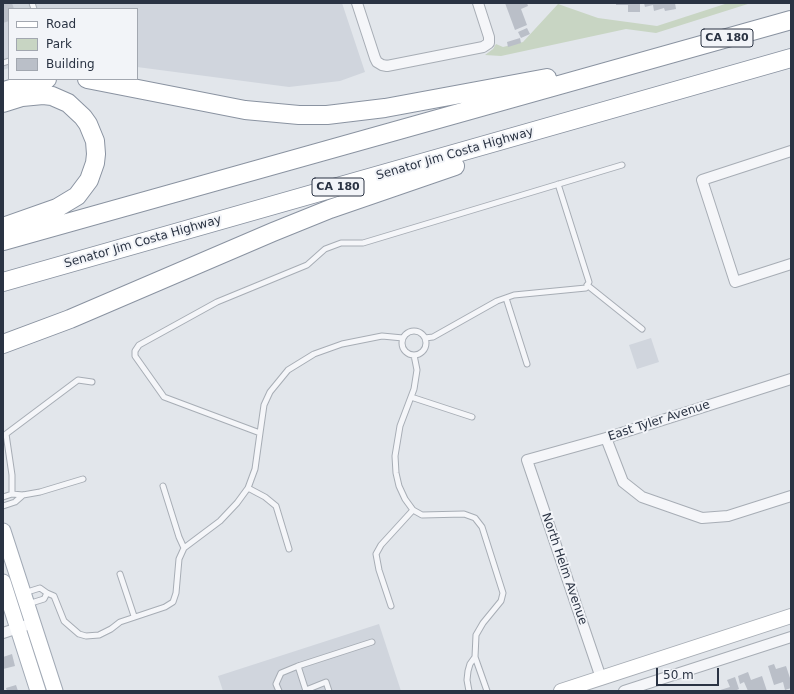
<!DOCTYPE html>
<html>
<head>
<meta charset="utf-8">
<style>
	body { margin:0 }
	#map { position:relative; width:794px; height:694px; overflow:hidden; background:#e2e6eb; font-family:"DejaVu Sans",sans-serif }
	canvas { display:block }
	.frame { position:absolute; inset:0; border:4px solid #2a3343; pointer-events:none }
	.legend { position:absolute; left:8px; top:8px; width:130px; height:72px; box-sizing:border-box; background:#f2f4f8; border:1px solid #a2a7b0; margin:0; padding:5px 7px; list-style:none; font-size:12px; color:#2a3343 }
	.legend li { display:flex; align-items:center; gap:8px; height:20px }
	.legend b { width:20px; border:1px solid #a2a7b0 }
	.scale { position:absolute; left:656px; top:668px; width:63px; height:18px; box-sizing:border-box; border:2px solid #2a3343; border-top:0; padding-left:5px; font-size:12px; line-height:14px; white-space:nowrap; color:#2a3343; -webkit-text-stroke:3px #f2f4f8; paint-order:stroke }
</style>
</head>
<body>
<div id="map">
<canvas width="794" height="694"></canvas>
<div class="frame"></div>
<ul class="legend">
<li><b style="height:5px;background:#fff"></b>Road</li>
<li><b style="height:11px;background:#c8d5c3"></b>Park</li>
<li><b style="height:11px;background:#babfc8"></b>Building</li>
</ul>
<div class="scale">50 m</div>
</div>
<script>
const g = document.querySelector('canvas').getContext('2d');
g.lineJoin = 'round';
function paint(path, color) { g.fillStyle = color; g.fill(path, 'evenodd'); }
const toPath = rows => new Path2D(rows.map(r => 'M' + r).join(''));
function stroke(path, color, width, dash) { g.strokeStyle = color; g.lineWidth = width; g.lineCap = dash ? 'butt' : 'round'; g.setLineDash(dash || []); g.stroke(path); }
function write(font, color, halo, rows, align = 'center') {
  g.font = font + ' "DejaVu Sans",sans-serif'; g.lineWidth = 4; g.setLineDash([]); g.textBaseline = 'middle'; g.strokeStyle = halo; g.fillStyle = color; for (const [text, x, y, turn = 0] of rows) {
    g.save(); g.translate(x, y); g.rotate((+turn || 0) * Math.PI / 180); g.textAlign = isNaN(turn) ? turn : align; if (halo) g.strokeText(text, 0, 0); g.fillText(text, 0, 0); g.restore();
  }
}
const built = toPath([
	[3,3,342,3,365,72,340,81,289,87,137,67,137,9,9,9,9,68,3,70],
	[651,338,659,362,637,369,629,345],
	[379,624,401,691,223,691,218,676]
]);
const green = toPath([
	[728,3,751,3,656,33,626,29,501,56,485,55,493,49,496,44,503,47,523,42,558,4,598,18,657,26]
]);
const building = toPath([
	[3,3,12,3,14,9,9,9,9,21,3,23],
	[505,3,527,3,528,6,521,9,527,25,515,30],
	[616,3,640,3,640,12,628,12,628,5,616,5],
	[644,3,675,3,676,9,665,11,664,8,654,11,653,5,645,7],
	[527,28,530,34,521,38,518,32],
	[520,38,521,43,508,47,507,42],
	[12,654,15,666,3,669,3,657],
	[774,664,776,669,786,666,791,681,791,688,785,690,783,682,774,685,768,666],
	[748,672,751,680,762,676,767,691,748,691,744,682,740,684,738,676],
	[735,677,739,689,735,691,717,691,730,687,727,680],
	[16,685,18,691,7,691,6,688]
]);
const service = toPath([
	[32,3,34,9],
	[3,63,9,61],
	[587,285,642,329],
	[506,298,527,364],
	'402 343a12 12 0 1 1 24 0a12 12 0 1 1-24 0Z',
	[425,338,433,337,497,301,514,295,586,288,589,282,558,184],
	[414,355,417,370,414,389,400,426,395,456,396,473,399,486,405,499,413,510,422,515,464,514,475,518,482,527,503,593,501,601,483,623,476,635,475,657,487,691],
	[411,397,472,417],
	[260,433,264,405,270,392,288,370,314,354,342,344,382,336,403,338],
	[163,486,179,537,184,548],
	[248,488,265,497,276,506,289,549],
	[12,494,12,475,6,434,78,380,92,382],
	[3,497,12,494,23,495,40,492,83,479],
	[3,506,15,502,23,495],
	[120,574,134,616],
	[24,593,40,588,47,593,44,599,28,604],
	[47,593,54,596,64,621,79,634,86,636,99,635,111,629,120,622,165,607,173,602,176,593,179,559,184,548,220,521,237,503,248,488,255,469,260,433,164,397,135,356,135,351,139,345,217,302,307,265,325,249,341,243,363,243,622,165],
	[391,606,379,570,376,554,381,545,413,510],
	[298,666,372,642],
	[306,690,326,682,329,691],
	[279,691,276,684,281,673,298,666,306,691],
	[469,691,467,680,468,671,470,664,475,657]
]);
const minor = toPath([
	[357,3,375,58,377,62,382,65,387,66,483,47,489,43,489,37,478,3],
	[791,151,702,180,735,282,791,264],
	[606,438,623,482,642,497,702,518,728,516,791,496],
	[3,633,33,623],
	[601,678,527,460,606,438,791,379],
	[624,691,791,637]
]);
const secondary = toPath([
	[561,691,791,616]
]);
const primary = toPath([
	[3,531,55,691],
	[3,582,38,691]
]);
const motorway = toPath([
	[87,79,245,110,299,115,327,115,385,108,547,78],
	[7,90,37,81,47,79],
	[3,103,22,97,43,95,52,96,68,103,83,117,88,124,95,141,96,154,95,163,89,180,77,196,57,208,3,227],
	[3,241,791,20],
	[3,282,791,58],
	[3,344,70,319,273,232,330,209,455,166]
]);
const shields = [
	[727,38,52],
	[338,187,52]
];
const shieldNames = [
	["CA 180",727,38],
	["CA 180",338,187]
];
const streetNames = [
	["Senator Jim Costa Highway",455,154,-16],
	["Senator Jim Costa Highway",143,242,-16],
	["East Tyler Avenue",659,421,-18],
	["North Helm Avenue",564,569,71]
];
paint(built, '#d0d5dd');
paint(green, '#c8d5c3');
paint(building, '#babfc8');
stroke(service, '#a7adb5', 7);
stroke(minor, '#a7adb5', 12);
stroke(secondary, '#a7adb5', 16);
stroke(primary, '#a2aab6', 17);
stroke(motorway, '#8a93a1', 20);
stroke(service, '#f5f6f9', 5);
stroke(minor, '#f5f6f9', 10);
stroke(secondary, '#fff', 14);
stroke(primary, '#fff', 15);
stroke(motorway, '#fff', 18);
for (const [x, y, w] of shields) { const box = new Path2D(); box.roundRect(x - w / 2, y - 9, w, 18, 3); g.fillStyle = '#f2f4f8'; g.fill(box); stroke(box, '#2a3343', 1); }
write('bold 11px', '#2a3343', null, shieldNames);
write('12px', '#2a3343', '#f2f4f8', streetNames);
</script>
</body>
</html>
